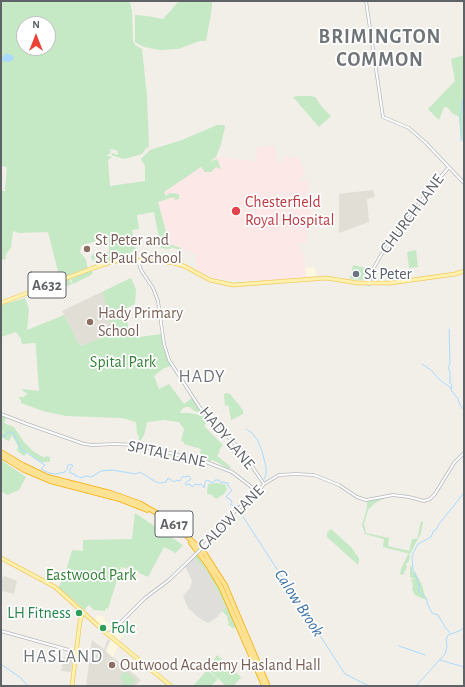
<!DOCTYPE html>
<html>
<head>
<meta charset="utf-8">
<style>
	body { margin:0 }
	#map { position:relative; width:465px; height:687px; overflow:hidden; background:#f1efe8; font-family:"Alegreya Sans",sans-serif }
	canvas { display:block }
	.frame { position:absolute; inset:0; border:2px solid #5f6368; pointer-events:none }
	.north { position:absolute; left:16px; top:16px; width:40px; height:40px; box-sizing:border-box; background:#fff; border:1px solid #bfc1c3; border-radius:50%; rotate:0deg; font-size:11px; font-weight:700; line-height:16px; text-align:center; color:#5f6368 }
	.north::after { content:''; display:block; margin:auto; width:14px; height:18px; background:#ea4335; clip-path:polygon(50% 0,100% 100%,50% 72%,0 100%) }
</style>
</head>
<body>
<div id="map">
<canvas width="465" height="687"></canvas>
<div class="frame"></div>
<div class="north">N</div>
</div>
<script>
const g = document.querySelector('canvas').getContext('2d');
g.lineJoin = 'round';
function paint(path, color) { g.fillStyle = color; g.fill(path, 'evenodd'); }
const toPath = rows => new Path2D(rows.map(r => 'M' + r).join(''));
function stroke(path, color, width, dash) { g.strokeStyle = color; g.lineWidth = width; g.lineCap = dash ? 'butt' : 'round'; g.setLineDash(dash || []); g.stroke(path); }
function write(font, color, halo, rows, align = 'center') {
  g.font = font + ' "Alegreya Sans",sans-serif'; g.lineWidth = 3.5; g.setLineDash([]); g.textBaseline = 'middle'; g.strokeStyle = halo; g.fillStyle = color; for (const [text, x, y, turn = 0] of rows) {
    g.save(); g.translate(x, y); g.rotate((+turn || 0) * Math.PI / 180); g.textAlign = isNaN(turn) ? turn : align; if (halo) g.strokeText(text, 0, 0); g.fillText(text, 0, 0); g.restore();
  }
}
const commercial = toPath([
	[314,267,317,276,306,277,305,268],
	[97,615,105,617,104,620,111,625,112,624,115,626,110,632,99,625,95,620],
	[115,629,123,636,117,643,119,645,113,656,107,653,112,639,114,640,115,637,112,634]
]);
const industrial = toPath([
	[193,557,206,570,226,607,215,619,208,623,199,618,188,608,183,596,190,588,192,581,185,566]
]);
const education = toPath([
	[373,190,375,197,367,199,369,222,339,233,339,194],
	[104,291,115,333,80,346,62,311],
	[4,576,17,581,14,594,2,591,1,597,1,581],
	[108,639,110,640,105,651,141,680,135,686,86,686,92,640,104,649],
	[64,657,73,658,71,672,61,671]
]);
const medical = toPath([
	[275,146,276,162,282,162,284,156,299,157,305,172,301,178,301,181,303,182,311,180,312,181,308,183,310,190,307,191,307,207,311,208,311,214,306,243,298,243,305,259,306,277,265,280,228,280,213,277,200,271,197,268,196,254,172,245,166,241,167,235,158,202,174,197,179,199,179,195,166,196,163,192,216,157,256,161,256,147]
]);
const green = toPath([
	[1,1,128,1,130,3,132,11,133,41,135,45,142,49,147,96,149,147,146,148,142,154,124,159,111,155,112,153,118,155,118,153,116,150,110,149,111,152,109,154,106,155,112,157,108,160,110,186,145,181,145,166,141,159,150,150,182,140,217,125,224,125,225,127,221,144,216,157,210,162,217,159,221,169,216,167,211,172,205,172,201,167,164,192,166,196,170,193,179,194,179,199,175,200,174,197,158,202,167,235,166,241,172,245,181,248,180,250,171,247,170,249,161,248,154,212,137,215,139,229,132,230,136,250,127,254,122,259,110,260,95,265,91,257,94,253,109,252,109,241,106,239,85,244,81,246,80,252,86,260,88,269,60,279,48,232,19,233,13,231,11,247,5,256,6,257,5,260,1,259,1,191,6,191,5,189,7,167,1,166],
	[24,24,48,24,48,48,24,48],
	[179,1,212,1,212,8,206,41,200,41,178,49,160,50,144,47,135,42,135,15,147,16,163,19],
	[464,55,464,138,462,141,459,117,452,113,447,107,444,107,439,120,428,109,455,81,451,59],
	[298,96,310,96,315,97,322,107,331,116,319,127,293,97],
	[416,250,418,267,409,268,407,252],
	[353,265,371,269,364,280,350,279],
	[90,270,93,272,91,275,73,284,71,279,69,280,72,284,47,295,49,298,48,299,42,296,39,292,38,296,30,298,29,296,30,293],
	[131,278,136,289,135,304,127,308,128,331,138,330,139,337,161,334,163,348,172,366,164,368,154,376,159,389,169,384,184,404,192,398,202,413,194,411,190,407,186,407,182,409,180,413,189,413,200,415,207,417,209,420,204,426,223,445,219,450,220,451,217,456,231,467,229,469,213,460,210,461,199,459,201,449,184,444,184,442,181,441,184,429,179,422,164,420,148,422,147,423,144,435,141,440,139,440,138,444,139,436,137,434,136,422,122,418,66,416,43,411,21,403,21,400,18,397,24,397,27,394,27,393,24,392,22,389,39,391,36,347,35,343,22,344,21,339,16,332,1,337,1,304,3,303,4,304,25,298,29,309,27,330,64,315,80,346,115,333,112,328,103,294,104,291],
	[227,393,230,394,243,410,243,414,231,420,229,408,228,405,225,406,224,394],
	[1,415,6,418,4,423,14,427,24,442,33,451,41,456,45,458,46,456,50,457,50,462,40,462,27,452,24,456,17,451,18,446,12,435,9,441,1,437,3,432,1,427],
	[1,460,26,477,19,490,7,495,1,491],
	[217,483,225,484,227,489,224,494,216,499,212,495,207,494,208,484],
	[387,497,375,503,368,510,364,524,366,533,389,538,388,546,409,551,412,539,417,539,421,521,423,522,421,533,410,554,383,547,384,539,365,534,362,525,367,508,367,501],
	[135,513,183,545,176,553,164,547,148,577,133,570,121,567,108,609,106,608,105,611,94,610,89,605,84,610,75,601,58,588,65,575,72,550,83,551,83,540,132,539],
	[331,529,351,547,359,558,358,565,327,537,327,533],
	[408,554,410,555,409,561,406,564,407,567,403,575,400,574,401,569],
	[197,555,214,580,228,605,237,627,233,628,228,625,229,622,227,619,228,617,222,611,226,607,206,570,193,557],
	[411,566,412,566,413,573,415,572,422,585,426,600,415,595,412,589,413,585,411,580,414,579,410,577,410,568],
	[217,655,240,676,241,678,233,686,226,686,208,669],
	[207,670,218,679,211,686,193,686],
	[125,671,136,680,131,686,121,686,124,682,120,678]
]);
const water = toPath([
	[6,53,13,56,14,59,9,62,3,61,1,60]
]);
const stream = toPath([
	[461,141,460,118,464,93],
	[449,329,450,363,448,368,450,372,450,383,452,385,451,390,458,399,460,405,464,410],
	[422,364,431,370,440,380,451,388],
	[246,429,252,433,258,441,262,451,266,467,266,475,264,479],
	[1,435,5,437,8,432,10,432,13,433,21,449,45,465,41,469,49,473,56,474,65,472,68,468,67,466,70,464,73,466,70,469,70,473,75,474,75,476,78,476,80,478,86,476,91,477,101,471,112,470,136,474,140,472,156,482,160,483,166,482,168,478,174,482,177,480,180,481,182,477,189,476,191,479,185,483,186,485,190,484,192,487,196,484,198,485,201,484,204,488,205,482,207,480,213,483,215,480,219,480,220,482,228,483,228,486,232,490,226,497,231,500,232,502,230,504,237,508],
	[252,498,255,494],
	[236,507,247,501],
	[238,509,345,674,369,686],
	[450,633,445,627,438,615,432,613,427,603,427,599,418,590,420,587,413,569,412,558,413,553,418,544,431,537,434,530,436,530,439,524,464,493],
	[399,646,408,649],
	[408,649,425,655],
	[440,660,464,667],
	[2,665,21,678,28,686],
	[416,686,445,654,447,646,446,640,448,635,459,631,464,628]
]);
const minor = toPath([
	[366,1,383,117,409,128,426,143,464,183],
	[138,261,141,270,153,288,158,301,164,344,169,360,200,408,241,450,264,484],
	[369,284,372,271,381,255,426,194,449,167],
	[1,414,27,424,84,444,93,445,114,444,137,445,206,462,232,472,258,492],
	[202,548,236,510,254,497,264,484,279,475,296,474,314,475,339,485,357,497,366,500,393,495,409,497,424,501,430,499,435,494,454,463,464,453],
	[1,631,76,652],
	[108,635,145,598,169,580,194,556]
]);
const major = toPath([
	[1,303,93,268,108,263,122,260,150,260,174,263,184,266,210,280,233,285,326,278,358,283,391,283,455,274,464,271],
	[1,558,55,587,105,632,171,686],
	[72,686,80,621,83,612]
]);
const highway = toPath([
	[1,452,23,465,48,477,111,493,139,503,164,517,182,531,205,554,225,585,268,686],
	[1,456,24,470,50,481,119,499,147,510],
	[191,543,207,564,221,587,264,686]
]);
const minorBridge = toPath([
	[194,556,202,548]
]);
const markers = [
	[236,211,5,"#e0444e"],
	[87,249,4,"#8d6e63"],
	[356,274,4,"#6b7280"],
	[90,322,4,"#8d6e63"],
	[79,613,4,"#2e9e5b"],
	[103,628,4,"#2e9e5b"],
	[112,665,4,"#8d6e63"]
];
const shields = [
	[47,285,38],
	[174,524,38]
];
const shieldNames = [
	["A632",47,285],
	["A617",174,524]
];
const healthNames = [
	["Chesterfield",245,202],
	["Royal Hospital",245,220]
];
const streetNames = [
	["CHURCH LANE",412,214,-53],
	["HADY LANE",227,438,50],
	["SPITAL LANE",167,454,12],
	["CALOW LANE",231,518,-45]
];
const educationNames = [
	["St Peter and",95,240],
	["St Paul School",95,258],
	["Hady Primary",98,313],
	["School",98,331],
	["Outwood Academy Hasland Hall",120,665]
];
const worshipNames = [
	["St Peter",364,274]
];
const parkNames = [
	["Spital Park",123,362],
	["Eastwood Park",91,575]
];
const leisureNames = [
	["LH Fitness",71,613],
	["Folc",111,628,"left"]
];
const waterNames = [
	["Calow Brook",299,603,57]
];
const quarterNames = [
	["HADY",202,377],
	["HASLAND",63,657]
];
const districtNames = [
	["BRIMINGTON",380,37],
	["COMMON",380,60]
];
paint(commercial, '#fef7e0');
paint(industrial, '#e0deda');
paint(education, '#e1ded6');
paint(medical, '#fce8e6');
paint(green, '#c5e8c5');
paint(water, '#aadaff');
stroke(stream, '#aadaff', 1);
stroke(minor, '#b5b8bc', 3.5);
stroke(major, '#f2c960', 4.5);
stroke(highway, '#f9ab00', 5.5);
stroke(minor, '#fff', 2);
stroke(major, '#fff2af', 3);
stroke(highway, '#fde293', 4);
stroke(minorBridge, '#b5b8bc', 3.5, []);
stroke(minorBridge, '#fff', 2);
for (const [x, y, r, color] of markers) { const dot = new Path2D(); dot.arc(x, y, r, 0, 2 * Math.PI); g.fillStyle = color; g.fill(dot); stroke(dot, '#fff', 1.5); }
for (const [x, y, w] of shields) { const box = new Path2D(); box.roundRect(x - w / 2, y - 13, w, 26, 3); g.fillStyle = '#fff'; g.fill(box); stroke(box, '#5f6368', 1); }
write('bold 15px', '#5f6368', null, shieldNames);
write('16px', '#be3a42', '#fff', healthNames, 'left');
write('16px', '#5f6368', '#fff', streetNames);
write('16px', '#785e54', '#fff', educationNames, 'left');
write('16px', '#5b616d', '#fff', worshipNames, 'left');
write('16px', '#348238', '#fff', parkNames);
write('16px', '#27864d', '#fff', leisureNames, 'right');
write('italic 17px', '#4174aa', '#fff', waterNames);
g.letterSpacing = '1px';
write('18px', '#70757a', '#fff', quarterNames);
g.letterSpacing = '0px';
g.letterSpacing = '1px';
write('bold 20px', '#70757a', '#fff', districtNames);
g.letterSpacing = '0px';
</script>
</body>
</html>
